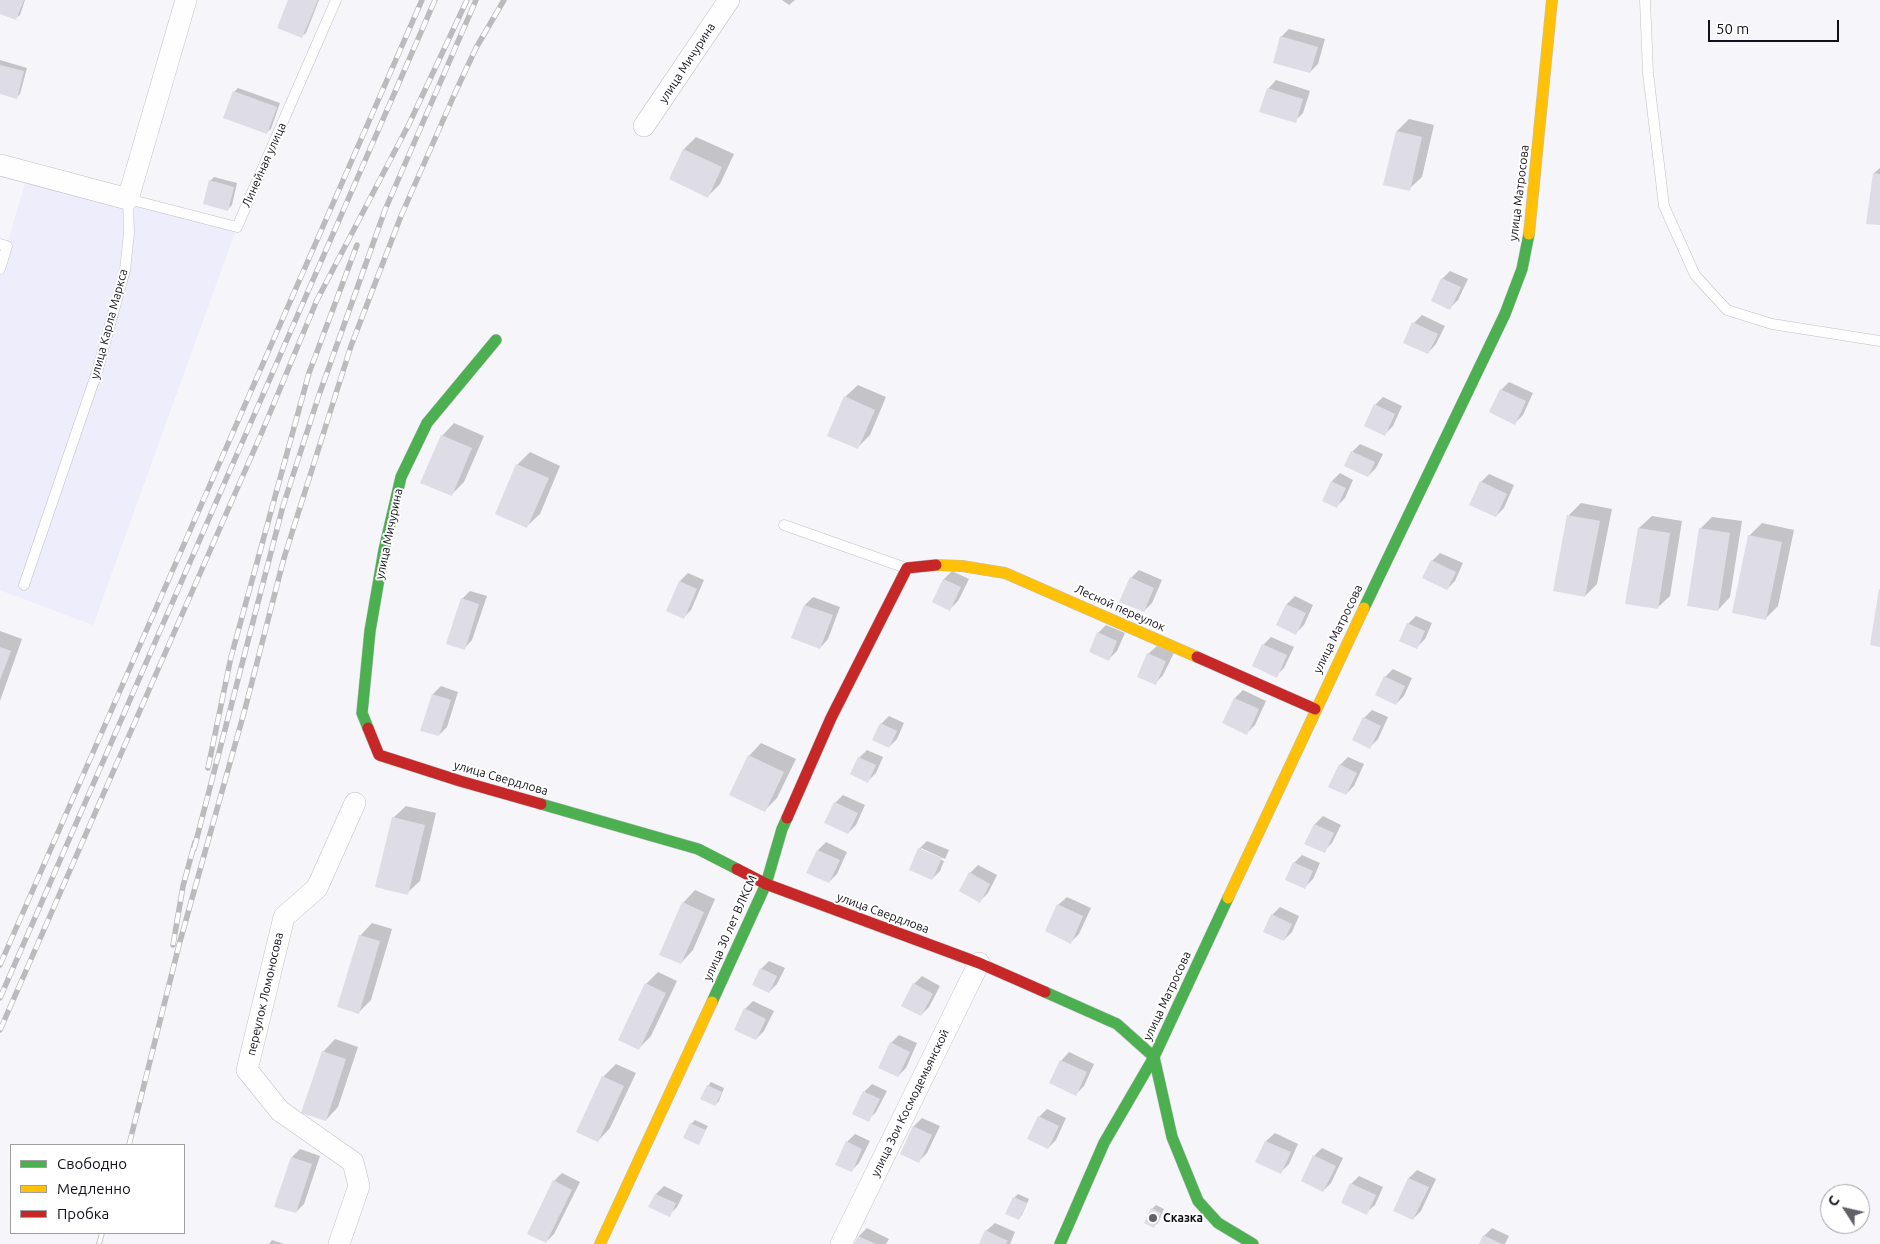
<!DOCTYPE html>
<html>
<head>
<meta charset="utf-8">
<style>
	body { margin:0 }
	#map { position:relative; width:1880px; height:1244px; overflow:hidden; background:#f5f5fa; font-family:Ubuntu,sans-serif }
	canvas { display:block }
	.legend { position:absolute; left:10px; top:1144px; width:175px; height:90px; box-sizing:border-box; background:#fff; border:1px solid #a0a0a3; margin:0; padding:6px 9px; list-style:none; font-size:15px; color:#12111a }
	.legend li { display:flex; align-items:center; gap:10px; height:25px }
	.legend b { width:25px; border:1px solid #a0a0a3 }
	.north { position:absolute; left:1820px; top:1184px; width:50px; height:50px; box-sizing:border-box; background:#fff; border:1px solid #a0a0a3; border-radius:50%; rotate:305deg; font-size:14px; font-weight:700; line-height:20px; text-align:center; color:#12111a }
	.north::after { content:''; display:block; margin:auto; width:18px; height:22px; background:#616168; clip-path:polygon(50% 0,100% 100%,50% 72%,0 100%) }
	.scale { position:absolute; left:1708px; top:20px; width:131px; height:22px; box-sizing:border-box; border:2px solid #12111a; border-top:0; padding-left:6px; font-size:15px; line-height:18px; white-space:nowrap; color:#12111a; -webkit-text-stroke:4px #fff; paint-order:stroke }
</style>
</head>
<body>
<div id="map">
<canvas width="1880" height="1244"></canvas>
<ul class="legend">
<li><b style="height:6px;background:#4caf50"></b>Свободно</li>
<li><b style="height:6px;background:#ffc107"></b>Медленно</li>
<li><b style="height:6px;background:#c62828"></b>Пробка</li>
</ul>
<div class="north">С</div>
<div class="scale">50 m</div>
</div>
<script>
const g = document.querySelector('canvas').getContext('2d');
g.lineJoin = 'round';
function paint(path, color) { g.fillStyle = color; g.fill(path, 'evenodd'); }
const toPath = rows => new Path2D(rows.map(r => 'M' + r).join(''));
function stroke(path, color, width, dash) { g.strokeStyle = color; g.lineWidth = width; g.lineCap = dash ? 'butt' : 'round'; g.setLineDash(dash || []); g.stroke(path); }
function write(font, color, halo, rows, align = 'center') {
  g.font = font + ' Ubuntu,sans-serif'; g.lineWidth = 4; g.setLineDash([]); g.textBaseline = 'middle'; g.strokeStyle = halo; g.fillStyle = color; for (const [text, x, y, turn = 0] of rows) {
    g.save(); g.translate(x, y); g.rotate((+turn || 0) * Math.PI / 180); g.textAlign = isNaN(turn) ? turn : align; if (halo) g.strokeText(text, 0, 0); g.fillText(text, 0, 0); g.restore();
  }
}
const built = toPath([
	[28,173,237,227,93,625,0,590,0,269]
]);
const shadow = toPath([
	[0,0,25,0,20,15,16,18,0,12],
	[290,0,319,0,306,33,302,36],
	[782,0,795,0,789,5],
	[1289,29,1325,39,1318,64,1310,72,1281,37],
	[0,60,27,68,20,94,16,98,0,93],
	[1276,80,1310,91,1303,113,1295,121,1268,89],
	[238,88,280,103,271,129,267,132,234,92],
	[1409,119,1434,125,1422,177,1409,189,1397,131],
	[696,137,734,154,720,184,708,196,670,179,684,149],
	[1880,168,1880,224,1874,173],
	[214,177,237,183,232,205,228,209,210,181],
	[1450,271,1468,279,1458,300,1450,308,1442,279],
	[1422,315,1445,326,1436,344,1428,353,1414,323],
	[1509,382,1533,393,1523,415,1515,423,1501,390],
	[858,385,886,397,870,435,857,448,845,397],
	[1383,397,1402,406,1393,426,1385,434,1375,405],
	[454,423,484,436,464,482,451,495,442,436],
	[1360,444,1383,454,1376,468,1368,476,1352,452],
	[530,452,560,466,540,514,527,526,517,465],
	[1340,473,1353,480,1345,498,1337,506,1332,481],
	[1489,474,1514,485,1504,508,1496,516,1481,482],
	[1581,503,1612,509,1597,584,1585,596,1569,515],
	[1652,516,1682,521,1670,596,1657,608,1639,528],
	[1712,517,1742,521,1730,597,1718,610,1700,529],
	[1762,523,1794,530,1778,606,1766,618,1749,536],
	[1440,553,1463,563,1455,581,1447,589,1432,561],
	[1139,570,1162,580,1152,603,1144,611,1131,578],
	[952,571,969,579,958,601,950,609,934,602,944,579],
	[688,573,704,580,691,610,683,618,667,611,680,581],
	[470,591,487,596,472,640,464,649,462,599],
	[1295,596,1313,605,1304,625,1296,633,1278,625,1287,604],
	[813,597,840,607,828,639,820,648,793,638,805,605],
	[1416,616,1432,623,1425,639,1417,647,1408,624],
	[1106,625,1125,633,1117,651,1109,659,1098,633],
	[0,631,22,639,0,701],
	[1271,637,1294,647,1284,668,1276,676,1263,645],
	[1157,646,1174,653,1163,675,1155,684,1139,676,1148,654],
	[1393,669,1412,678,1404,696,1396,704,1385,677],
	[441,686,458,692,447,727,439,735,433,694],
	[1243,690,1266,701,1255,725,1247,733,1224,723,1235,698],
	[1372,710,1388,717,1378,739,1370,747,1364,718],
	[889,716,904,723,897,739,889,747,881,724],
	[761,743,796,759,777,798,765,810,749,756],
	[867,750,883,757,876,773,868,781,859,758],
	[1348,757,1364,764,1354,786,1346,794,1340,765],
	[843,795,865,805,856,825,848,833,835,803],
	[406,806,436,813,420,881,407,893,393,818],
	[1323,816,1341,825,1332,843,1324,851,1315,824],
	[927,841,949,850,945,859,921,848,921,851,944,861,940,871,932,879,919,849],
	[826,842,847,852,837,874,829,882,818,850],
	[1302,855,1320,863,1313,879,1305,887,1294,863],
	[978,865,997,875,988,893,980,901,970,873],
	[695,890,715,899,693,950,681,963,683,903],
	[1067,897,1091,908,1079,934,1071,942,1046,931,1058,905],
	[1280,907,1299,916,1292,932,1284,940,1272,915],
	[372,923,392,929,371,1000,359,1012,360,936],
	[769,961,785,968,777,984,769,992,761,969],
	[658,972,677,981,651,1036,639,1048,646,984],
	[922,976,940,986,929,1007,921,1015,914,984],
	[753,1001,774,1011,764,1031,756,1039,745,1009],
	[899,1035,917,1043,906,1068,898,1076,891,1043],
	[335,1039,358,1047,338,1107,326,1120,323,1052],
	[1069,1052,1094,1064,1084,1086,1076,1094,1061,1061],
	[616,1064,636,1073,610,1128,598,1141,578,1132,604,1076],
	[711,1082,724,1088,719,1101,715,1105,708,1086],
	[872,1084,887,1091,876,1112,868,1120,864,1092],
	[1047,1109,1066,1118,1056,1140,1048,1148,1039,1117],
	[922,1118,940,1126,927,1153,919,1161,902,1153,914,1126],
	[695,1120,708,1126,698,1143,691,1124],
	[1275,1133,1298,1144,1289,1164,1281,1172,1257,1162,1266,1141],
	[855,1134,870,1141,859,1163,851,1171,847,1142],
	[1322,1148,1343,1158,1331,1183,1323,1191,1314,1156],
	[300,1149,320,1156,304,1204,296,1212,292,1157],
	[1417,1170,1436,1179,1421,1211,1413,1219,1394,1210,1409,1178],
	[562,1173,580,1182,554,1234,546,1242,554,1181],
	[1359,1176,1383,1187,1375,1205,1366,1213,1351,1184],
	[664,1186,683,1195,677,1207,669,1215,656,1194],
	[1018,1194,1029,1199,1022,1215,1019,1218,1014,1198],
	[1156,1205,1164,1209,1158,1223,1154,1226,1146,1223,1152,1209],
	[995,1223,1015,1232,1010,1244,980,1244,986,1231],
	[867,1228,889,1239,886,1244,855,1244,859,1236],
	[1492,1228,1509,1236,1505,1244,1480,1244,1484,1236],
	[272,1240,284,1244,269,1244]
]);
const building = toPath([
	[0,0,24,0,16,20,0,14],
	[288,0,318,0,302,38,277,28],
	[1280,36,1318,47,1310,73,1273,63],
	[0,65,24,71,17,99,0,94],
	[1267,88,1303,99,1296,123,1259,112],
	[233,91,277,107,267,134,223,118],
	[1396,131,1422,137,1410,191,1383,185],
	[683,149,722,167,708,198,669,179],
	[1873,173,1880,174,1880,225,1866,224],
	[209,180,234,187,228,211,203,204],
	[1441,278,1461,287,1450,310,1431,301],
	[1412,322,1438,334,1428,354,1403,343],
	[1500,389,1526,401,1515,425,1489,412],
	[844,396,875,410,858,449,827,436],
	[1374,404,1395,414,1385,436,1364,426],
	[441,435,472,448,452,496,420,483],
	[1351,451,1375,462,1368,477,1344,466],
	[516,464,549,478,527,528,495,514],
	[1331,481,1346,488,1337,508,1322,501],
	[1480,481,1507,494,1496,517,1469,505],
	[1567,515,1600,521,1585,597,1553,591],
	[1638,528,1670,533,1658,609,1625,604],
	[1699,528,1730,533,1718,611,1687,606],
	[1748,535,1782,542,1766,620,1732,613],
	[1431,560,1456,572,1447,590,1422,578],
	[1130,577,1154,588,1144,612,1119,602],
	[943,579,961,587,950,611,932,602],
	[679,581,697,589,684,619,666,611],
	[1879,589,1880,589,1880,647,1870,645],
	[461,598,479,604,465,650,446,644],
	[1286,604,1306,613,1296,635,1276,625],
	[804,605,833,615,820,649,791,638],
	[1407,623,1425,631,1417,649,1399,641],
	[1097,632,1117,641,1109,661,1089,652],
	[1262,644,1287,655,1277,678,1252,666],
	[0,647,11,651,0,680],
	[1147,653,1166,661,1156,685,1137,677],
	[1384,676,1405,686,1396,705,1375,695],
	[432,694,451,700,439,736,420,731],
	[1234,698,1259,709,1247,735,1222,723],
	[1363,717,1381,726,1370,749,1352,740],
	[880,723,897,731,889,748,872,740],
	[748,755,784,772,765,812,729,795],
	[858,757,876,765,868,783,850,774],
	[1339,764,1357,773,1346,795,1328,787],
	[834,802,858,813,848,834,824,823],
	[392,817,425,825,408,895,375,887],
	[1314,824,1334,833,1325,853,1304,844],
	[918,848,942,858,932,880,909,870],
	[817,850,840,860,829,883,806,873],
	[1293,862,1313,871,1305,889,1285,880],
	[969,872,990,884,980,903,959,891],
	[682,902,704,912,681,964,659,955],
	[1057,904,1083,916,1071,944,1045,931],
	[1271,914,1292,924,1284,941,1263,932],
	[359,935,380,941,359,1014,337,1007],
	[760,968,777,976,769,993,752,985],
	[645,983,666,993,639,1050,618,1040],
	[913,983,933,994,921,1016,901,1006],
	[744,1008,766,1019,756,1040,734,1030],
	[890,1042,910,1052,898,1077,878,1068],
	[322,1051,346,1059,326,1121,301,1113],
	[1060,1060,1087,1072,1076,1096,1049,1083],
	[602,1076,624,1086,598,1142,576,1132],
	[707,1085,722,1092,715,1106,700,1099],
	[863,1091,880,1099,869,1122,852,1114],
	[1038,1116,1059,1126,1048,1149,1027,1139],
	[690,1123,706,1130,699,1145,683,1138],
	[913,1126,932,1135,919,1163,900,1154],
	[846,1141,862,1149,852,1172,835,1165],
	[1265,1141,1291,1152,1281,1174,1255,1162],
	[1313,1155,1336,1166,1323,1192,1301,1181],
	[291,1157,312,1164,296,1213,274,1207],
	[1408,1178,1429,1187,1413,1220,1393,1211],
	[553,1180,572,1190,546,1243,527,1234],
	[1350,1183,1376,1195,1367,1215,1341,1203],
	[655,1194,676,1203,670,1217,648,1207],
	[1013,1197,1027,1203,1019,1220,1005,1214],
	[1151,1208,1161,1213,1154,1228,1144,1223],
	[985,1230,1008,1241,1006,1244,979,1244],
	[1483,1235,1502,1244,1479,1244],
	[858,1236,876,1244,854,1244]
]);
const lane = toPath([
	[1645,0,1648,73,1664,206,1695,275,1727,310,1772,324,1880,341],
	[0,244,7,246,0,269],
	[784,525,906,568],
	[24,585,97,372,125,270,129,233,128,199,237,227,336,0]
]);
const street = toPath([
	[644,126,729,0],
	[0,165,128,199,186,0],
	[339,1244,359,1186,353,1162,280,1111,247,1070,284,917,317,888,355,803],
	[841,1244,979,963]
]);
const fast = toPath([
	[1364,608,1505,314,1522,269,1529,234],
	[368,728,362,713,370,631,384,550,401,477,427,423,496,340],
	[541,804,698,849,737,869],
	[1045,992,1117,1024,1154,1057,1172,1137,1198,1201,1218,1223,1253,1244],
	[712,1002,766,884,782,829,787,818],
	[1060,1244,1104,1143,1154,1057,1228,898]
]);
const slow = toPath([
	[1529,234,1552,0],
	[936,565,962,566,1005,573,1197,657],
	[1228,898,1364,608],
	[600,1244,712,1002]
]);
const jam = toPath([
	[1197,657,1315,709],
	[368,728,379,755,460,781,541,804],
	[787,818,831,718,907,568,936,565],
	[737,869,766,884,979,963,1045,992]
]);
const rail = toPath([
	[208,768,231,657,309,373,357,245],
	[194,849,283,506,319,395,385,210,476,0],
	[173,945,183,886,195,842],
	[0,965,422,0],
	[0,998,435,0],
	[0,1030,262,432,317,300,409,124,467,0],
	[129,1145,179,945,245,709,284,558,351,346,401,216,455,93,476,48,504,0],
	[99,1244,102,1233]
]);
const markers = [
	[1153,1218,5,"#616168"]
];
const streetNames = [
	["улица Мичурина",687,63,-57],
	["Линейная улица",264,165,-66],
	["улица Матросова",1519,193,-83],
	["улица Карла Маркса",109,324,-75],
	["улица Мичурина",389,534,-78],
	["Лесной переулок",1120,608,24],
	["улица Матросова",1338,629,-64],
	["улица Свердлова",501,778,16],
	["улица Свердлова",883,913,20],
	["улица 30 лет ВЛКСМ",730,928,-66],
	["переулок Ломоносова",265,994,-77],
	["улица Матросова",1167,996,-65],
	["улица Зои Космодемьянской",910,1103,-64]
];
const poiNames = [
	["Сказка",1163,1218]
];
paint(built, '#ededfb');
paint(shadow, '#0003');
paint(building, '#dedde6');
stroke(lane, '#c0c0c7', 11);
stroke(street, '#c0c0c7', 22);
stroke(fast, '#c0c0c7', 12);
stroke(slow, '#c0c0c7', 12);
stroke(jam, '#c0c0c7', 12);
stroke(lane, '#fefefe', 10);
stroke(street, '#fefefe', 21);
stroke(fast, '#4caf50', 11);
stroke(slow, '#ffc107', 11);
stroke(jam, '#c62828', 11);
stroke(rail, '#bbbbbd', 5.5);
stroke(rail, '#fff', 4, [11]);
for (const [x, y, r, color] of markers) { const dot = new Path2D(); dot.arc(x, y, r, 0, 2 * Math.PI); g.fillStyle = color; g.fill(dot); stroke(dot, '#fff', 2); }
write('12px', '#12111a', '#fff', streetNames);
write('bold 12px', '#12111a', '#fff', poiNames, 'left');
</script>
</body>
</html>
